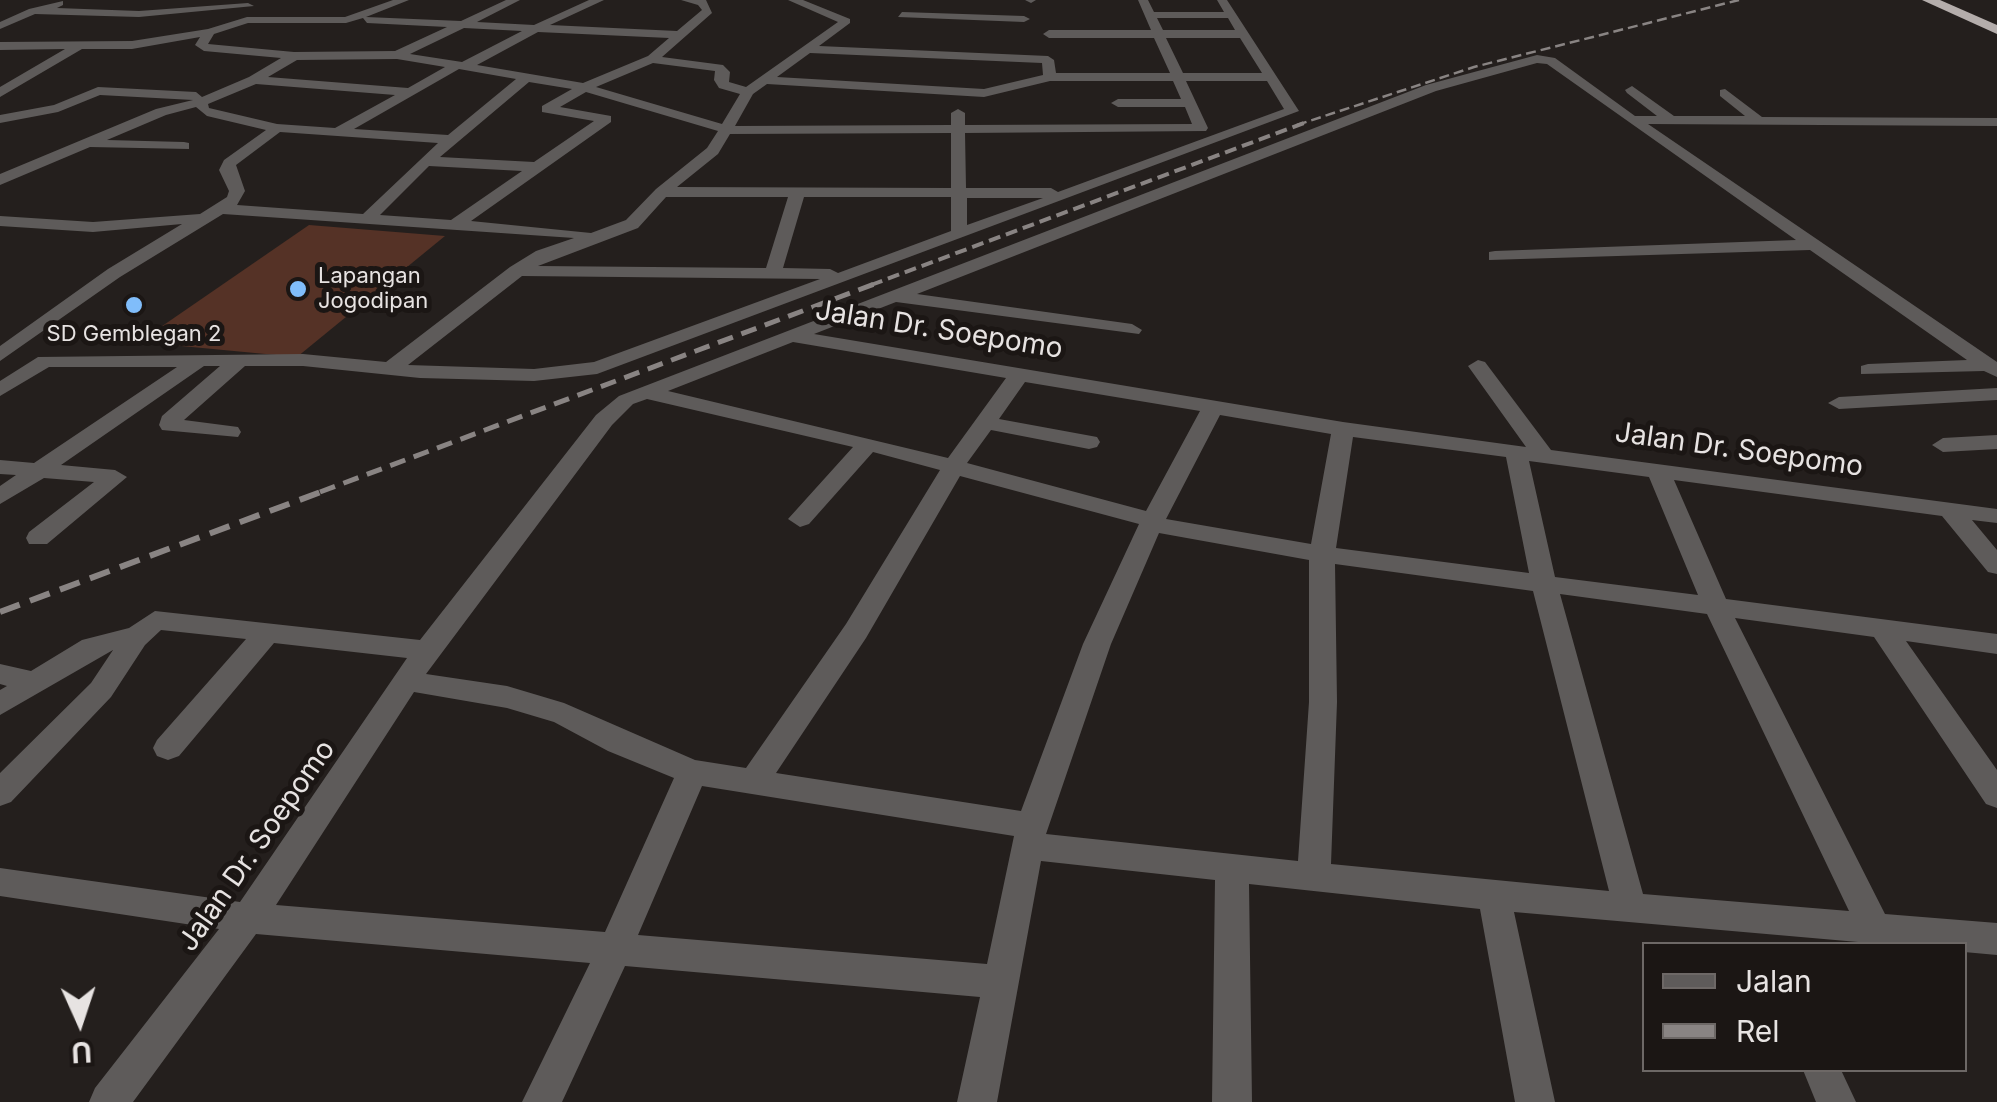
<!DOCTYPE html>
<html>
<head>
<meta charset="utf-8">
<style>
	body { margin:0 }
	#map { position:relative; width:1997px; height:1102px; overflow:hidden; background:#241f1d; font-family:Inter,sans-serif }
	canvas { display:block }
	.legend { position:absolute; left:1642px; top:942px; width:325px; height:130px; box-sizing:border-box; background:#1b1614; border:2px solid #6d6866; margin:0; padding:12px 18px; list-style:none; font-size:30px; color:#e7e3e2 }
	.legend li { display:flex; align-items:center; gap:20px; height:50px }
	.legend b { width:50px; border:2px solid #6d6866 }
	.north { position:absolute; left:30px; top:972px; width:100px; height:100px; -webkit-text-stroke:8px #1b1614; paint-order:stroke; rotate:177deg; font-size:28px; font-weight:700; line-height:40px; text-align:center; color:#e7e3e2 }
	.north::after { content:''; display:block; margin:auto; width:35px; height:45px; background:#e7e3e2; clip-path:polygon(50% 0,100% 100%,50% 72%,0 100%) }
</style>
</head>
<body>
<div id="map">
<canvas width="1997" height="1102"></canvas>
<ul class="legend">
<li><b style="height:12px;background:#5e5b5a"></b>Jalan</li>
<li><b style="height:12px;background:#898483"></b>Rel</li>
</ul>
<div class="north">U</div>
</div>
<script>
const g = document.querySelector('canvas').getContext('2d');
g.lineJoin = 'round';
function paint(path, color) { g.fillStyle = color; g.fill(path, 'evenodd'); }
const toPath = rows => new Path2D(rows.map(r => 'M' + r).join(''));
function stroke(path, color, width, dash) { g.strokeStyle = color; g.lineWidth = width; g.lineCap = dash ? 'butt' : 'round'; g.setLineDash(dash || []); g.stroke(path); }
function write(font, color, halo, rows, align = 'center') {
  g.font = font + ' Inter,sans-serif'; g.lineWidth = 10; g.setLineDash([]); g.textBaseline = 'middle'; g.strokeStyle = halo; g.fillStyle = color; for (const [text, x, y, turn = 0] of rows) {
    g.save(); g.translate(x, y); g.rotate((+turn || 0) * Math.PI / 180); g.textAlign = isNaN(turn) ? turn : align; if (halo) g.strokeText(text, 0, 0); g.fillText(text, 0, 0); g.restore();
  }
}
const green = toPath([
	[309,225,445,236,297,357,139,342]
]);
const minor = toPath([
	[393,0,409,0,366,17,461,21,506,0,520,0,477,22,534,25,589,0,604,0,550,25,677,31,702,10,698,5,681,0,706,0,712,13,662,57,723,65,730,72,729,82,746,87,838,22,788,0,803,0,850,19,850,23,819,46,1048,56,1054,60,1056,73,1170,73,1154,38,1049,38,1043,34,1049,30,1151,30,1138,0,1148,0,1154,12,1224,12,1217,0,1227,0,1299,111,597,374,534,381,420,378,303,366,245,366,184,420,238,427,241,432,238,437,162,430,159,425,162,416,220,366,204,366,61,465,115,470,127,477,47,544,29,544,26,538,29,532,94,482,44,478,0,504,0,486,16,475,0,474,0,460,34,463,177,367,49,367,0,396,0,381,38,357,303,354,386,362,510,267,536,251,574,238,223,214,120,277,0,361,0,346,108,269,182,224,93,232,0,226,0,216,93,222,200,214,227,197,229,191,219,170,224,160,266,130,207,116,196,107,166,115,107,140,184,142,189,143,189,149,90,147,0,185,0,174,156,109,193,100,100,95,58,112,0,123,0,115,54,105,98,87,196,92,202,97,249,77,281,58,204,51,195,45,200,37,132,49,82,49,0,97,0,87,65,49,0,50,0,42,132,41,208,29,247,17,345,17,393,0],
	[363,18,367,23,447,27,395,51,294,52,208,44,214,34,248,23,346,23,363,18],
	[1157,18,1228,18,1235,30,1163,30,1157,18],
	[464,28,522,31,462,62,410,54,464,28],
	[538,32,669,38,648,56,583,83,477,65,538,32],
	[1166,38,1240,38,1262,73,1183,73,1166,38],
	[810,53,1042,63,1043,75,984,89,777,77,810,53],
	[397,59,445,67,408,88,268,77,297,60,397,59],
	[653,63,715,71,714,80,719,88,740,94,722,124,596,87,653,63],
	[459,69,516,79,448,135,354,129,459,69],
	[1050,81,1173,81,1181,99,1118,99,1111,103,1118,107,1185,107,1192,124,965,125,965,113,958,109,951,113,951,125,735,126,753,94,767,84,984,97,1050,81],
	[1186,81,1267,81,1284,109,1058,192,1051,188,966,188,965,133,1206,131,1208,128,1186,81],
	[529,82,572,89,542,106,542,112,594,121,534,162,440,157,529,82],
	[256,84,395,95,335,128,277,124,209,108,208,104,256,84],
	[586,92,718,131,707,148,656,189,626,220,591,233,471,221,611,122,611,116,560,107,586,92],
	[280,132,438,143,363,214,237,205,245,191,236,165,280,132],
	[951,133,951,188,677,187,718,154,730,134,951,133],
	[429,166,522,171,451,220,380,215,429,166],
	[666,197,788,197,766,268,538,266,638,228,666,197],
	[804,197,951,197,951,231,838,273,830,269,783,268,804,197],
	[967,198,1043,198,967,225,967,198],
	[522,276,820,279,594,362,534,369,408,365,522,276],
	[1025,0,1036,0,1031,3,1025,0],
	[63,1,63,5,57,8,139,11,248,3,254,6,139,17,35,14,0,29,0,22,29,9,63,1],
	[902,12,1024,16,1030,19,1024,22,898,17,902,12],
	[1537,55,1555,58,1635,116,1657,116,1627,93,1625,90,1632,86,1674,116,1745,116,1720,96,1720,90,1725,89,1762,117,1997,118,1997,126,1648,124,1997,362,1997,377,1984,371,1861,374,1861,366,1868,364,1967,360,1810,250,1489,260,1489,252,1495,251,1796,240,1547,64,1537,63,1436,91,917,294,1132,324,1142,330,1139,334,896,302,814,334,1343,422,1526,447,1468,366,1478,360,1485,362,1551,450,1997,509,1997,523,1972,520,1997,550,1997,574,1988,572,1942,516,1674,480,1726,599,1997,634,1997,654,1906,641,1997,770,1997,808,1986,804,1874,637,1735,618,1885,914,1997,923,1997,955,1964,952,1964,944,1881,944,1514,912,1555,1102,1515,1102,1480,909,1249,884,1252,1102,1212,1102,1215,880,1041,861,997,1102,957,1102,980,997,625,966,562,1102,522,1102,590,963,256,934,133,1102,89,1102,95,1088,219,929,0,896,0,868,240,902,407,658,274,643,179,756,168,760,157,756,153,748,157,740,246,639,161,630,145,645,111,697,11,802,0,806,0,773,91,683,113,650,0,715,0,690,7,686,0,684,0,664,31,671,82,640,129,628,155,611,420,640,596,415,619,396,1426,85,1537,55],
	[793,342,1006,378,948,458,668,391,793,342],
	[1025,382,1200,411,1146,511,967,463,991,430,1089,449,1097,447,1100,442,1097,437,999,419,1025,382],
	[647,399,853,447,788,519,800,527,809,524,873,452,940,470,846,624,746,768,695,760,564,703,507,686,426,674,612,425,633,404,647,399],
	[1220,415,1331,434,1311,544,1166,519,1220,415],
	[1353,437,1506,457,1529,573,1336,548,1353,437],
	[1529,461,1649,477,1698,595,1555,577,1529,461],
	[960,476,1139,524,1083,644,1021,811,776,773,866,638,960,476],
	[1159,533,1309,560,1309,702,1298,861,1046,834,1111,644,1159,533],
	[1335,564,1533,591,1609,891,1331,864,1337,702,1335,564],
	[1560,594,1707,614,1849,911,1643,894,1560,594],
	[414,692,507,708,554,722,608,751,674,778,605,932,276,905,414,692],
	[702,786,1014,836,987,964,638,935,702,786],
	[1997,388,1997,400,1839,409,1828,403,1839,397,1997,388],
	[1997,435,1997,449,1943,452,1932,445,1943,438,1997,435],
	[1803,1070,1841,1070,1856,1102,1816,1102,1803,1070]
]);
const highway = toPath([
	[1922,0,1940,0,1997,25,1997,34,1922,0]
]);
const railFar3 = toPath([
	[1297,125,1474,67,1739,0]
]);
const railFar2 = toPath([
	[871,285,1304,123]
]);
const railFar1 = toPath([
	[320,492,877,283]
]);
const rail = toPath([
	[0,612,326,490]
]);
const markers = [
	[298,289,10,"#80bdfa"],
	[134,305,10,"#80bdfa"]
];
const farPoinames = [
	["Lapangan",318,276],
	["Jogodipan",318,301],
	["SD Gemblegan 2",134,334,"center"]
];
const streetNames = [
	["Jalan Dr. Soepomo",939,330,9],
	["Jalan Dr. Soepomo",1739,450,8],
	["Jalan Dr. Soepomo",257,846,-55]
];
paint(green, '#553226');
paint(minor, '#5e5b5a');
paint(highway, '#b4adab');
stroke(railFar3, '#898483', 2.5, [10, 5]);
stroke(railFar2, '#898483', 4, [12, 6]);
stroke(railFar1, '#898483', 5, [16, 9]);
stroke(rail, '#898483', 6, [21, 11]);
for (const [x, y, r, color] of markers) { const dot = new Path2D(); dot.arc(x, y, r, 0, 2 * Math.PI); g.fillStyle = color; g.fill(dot); stroke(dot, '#1b1614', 4); }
write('22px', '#e7e3e2', '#1b1614', farPoinames, 'left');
write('28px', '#e7e3e2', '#1b1614', streetNames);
</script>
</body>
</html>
